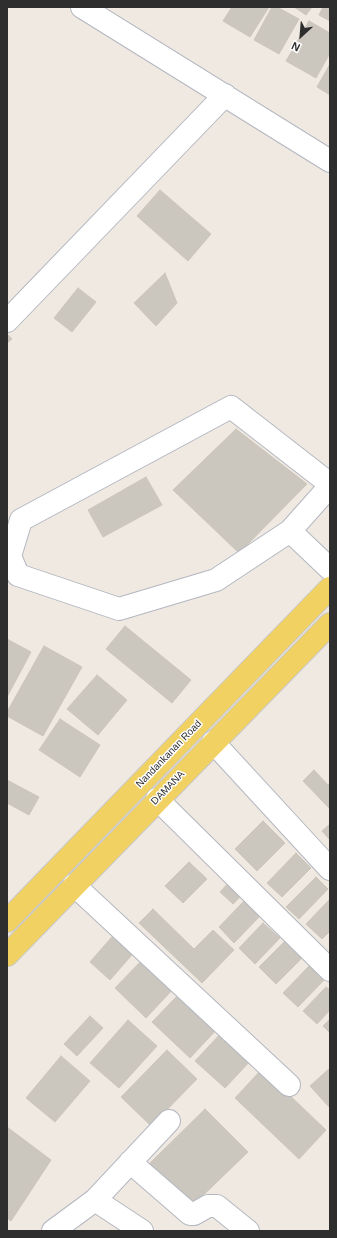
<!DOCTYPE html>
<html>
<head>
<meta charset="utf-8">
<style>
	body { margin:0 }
	#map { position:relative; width:337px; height:1238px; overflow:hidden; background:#efe9e1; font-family:Helvetica,sans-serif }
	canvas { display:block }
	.frame { position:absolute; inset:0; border:8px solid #2e2e2e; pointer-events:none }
	.north { position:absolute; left:281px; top:16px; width:40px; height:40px; -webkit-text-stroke:3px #fff; paint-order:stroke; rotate:206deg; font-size:11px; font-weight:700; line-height:16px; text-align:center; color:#2e2e2e }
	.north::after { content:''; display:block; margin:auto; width:14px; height:18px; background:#2e2e2e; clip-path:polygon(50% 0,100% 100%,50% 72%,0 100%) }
</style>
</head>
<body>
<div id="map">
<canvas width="337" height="1238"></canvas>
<div class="frame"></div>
<div class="north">N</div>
</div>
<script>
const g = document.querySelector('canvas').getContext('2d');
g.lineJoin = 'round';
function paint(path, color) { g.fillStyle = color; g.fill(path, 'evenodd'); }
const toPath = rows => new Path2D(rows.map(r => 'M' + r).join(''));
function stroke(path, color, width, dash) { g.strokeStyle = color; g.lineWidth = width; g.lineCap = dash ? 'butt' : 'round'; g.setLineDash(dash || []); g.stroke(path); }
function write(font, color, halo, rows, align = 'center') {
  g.font = font + ' Helvetica,sans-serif'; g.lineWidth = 3; g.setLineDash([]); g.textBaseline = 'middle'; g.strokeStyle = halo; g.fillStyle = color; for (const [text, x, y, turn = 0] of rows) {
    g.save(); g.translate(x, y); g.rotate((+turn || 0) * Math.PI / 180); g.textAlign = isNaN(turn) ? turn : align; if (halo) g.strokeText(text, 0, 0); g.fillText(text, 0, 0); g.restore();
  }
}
const building = toPath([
	[232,7,269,7,250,37,223,21,232,7],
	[272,7,277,7,299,19,279,54,254,40,272,7],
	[294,7,312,7,306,15,294,7],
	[323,7,330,7,330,21,319,15,323,7],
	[309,21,330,33,330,53,316,78,286,61,309,21],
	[330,64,330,95,317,87,330,64],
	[160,190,211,234,188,261,137,216,160,190],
	[165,273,177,303,156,326,134,303,165,273],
	[78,288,96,302,72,332,54,318,78,288],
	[7,334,12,339,7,343,7,334],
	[236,429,307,484,239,553,173,490,236,429],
	[146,477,162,505,103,537,88,510,146,477],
	[125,626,191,680,172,703,106,649,125,626],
	[7,639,31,652,7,697,7,639],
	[44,646,82,667,43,736,7,716,7,712,44,646],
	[97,675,127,700,98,735,67,709,97,675],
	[60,719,100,745,80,777,39,750,60,719],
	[314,770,328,785,330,783,330,809,303,781,314,770],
	[7,780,39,797,29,815,7,803,7,780],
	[263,821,285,843,257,871,235,849,263,821],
	[330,824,330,840,322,831,330,824],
	[296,853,311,868,282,897,267,883,296,853],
	[189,862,207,879,183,903,165,886,189,862],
	[316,877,328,889,299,919,286,907,316,877],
	[230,881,243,894,233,904,220,892,230,881],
	[330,899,330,931,322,939,306,924,330,899],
	[244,901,260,916,234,943,219,927,244,901],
	[153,909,194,949,213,930,234,950,202,983,139,923,153,909],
	[263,923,280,938,255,964,239,948,263,923],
	[117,931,137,949,110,980,90,962,117,931],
	[286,940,303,957,276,984,259,967,286,940],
	[145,957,176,986,146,1018,115,988,145,957],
	[310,965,325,979,298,1007,283,993,310,965],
	[326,987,330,990,330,1010,317,1024,303,1011,326,987],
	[181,992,219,1027,190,1058,152,1022,181,992],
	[90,1016,103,1028,77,1056,64,1044,90,1016],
	[330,1019,330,1033,323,1026,330,1019],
	[128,1020,157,1046,119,1088,90,1063,128,1020],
	[223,1031,253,1058,225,1088,195,1061,223,1031],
	[167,1050,197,1079,151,1126,121,1097,167,1050],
	[61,1056,90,1081,55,1122,26,1098,61,1056],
	[330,1068,330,1108,310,1086,330,1068],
	[262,1069,326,1130,299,1159,235,1098,262,1069],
	[205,1109,248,1152,188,1210,146,1167,205,1109],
	[7,1127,51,1160,11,1221,7,1218,7,1127]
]);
const minor = toPath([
	[82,7,330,161],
	[7,321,225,95],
	[330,484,231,407,21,520,10,556,18,575,119,609,216,580,290,531,330,486],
	[290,531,330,569],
	[213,742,330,869],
	[157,799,330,970],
	[74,885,289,1085],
	[130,1162,190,1214,194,1214,208,1206,217,1206,248,1231],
	[95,1200,142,1231],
	[53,1231,95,1200,169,1121]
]);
const major = toPath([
	[7,921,330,588],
	[7,955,330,624]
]);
const streetNames = [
	["Nandankanan Road",169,754,-46],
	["DAMANA",168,788,-46]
];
paint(building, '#cbc7bf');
stroke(building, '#cbc5ba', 1);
stroke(minor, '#b4b7c1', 24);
stroke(major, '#c9c9c9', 24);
stroke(minor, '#fff', 22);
stroke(major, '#f2d163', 22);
write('10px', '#2e2e2e', '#fff', streetNames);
</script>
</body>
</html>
